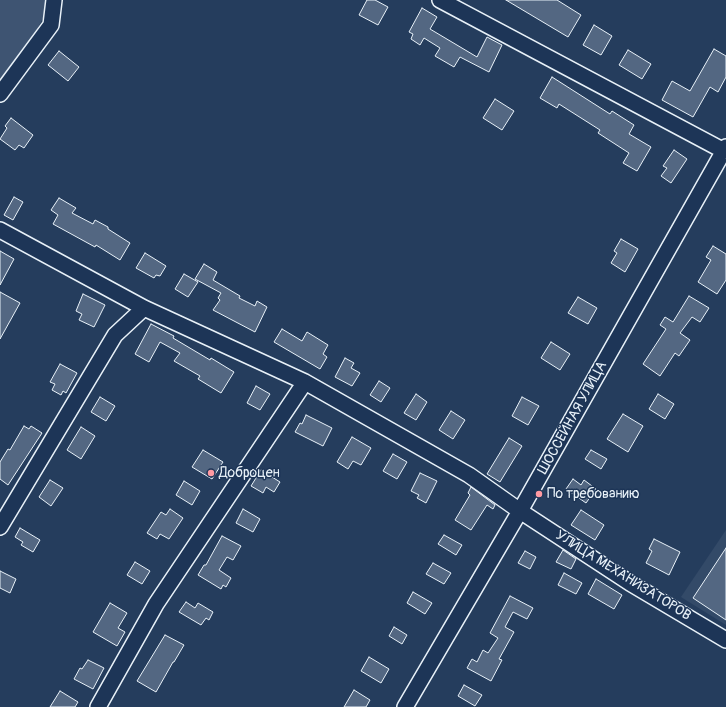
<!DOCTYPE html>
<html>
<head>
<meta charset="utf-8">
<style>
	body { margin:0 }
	canvas { display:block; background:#253d5d }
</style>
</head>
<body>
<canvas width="726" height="707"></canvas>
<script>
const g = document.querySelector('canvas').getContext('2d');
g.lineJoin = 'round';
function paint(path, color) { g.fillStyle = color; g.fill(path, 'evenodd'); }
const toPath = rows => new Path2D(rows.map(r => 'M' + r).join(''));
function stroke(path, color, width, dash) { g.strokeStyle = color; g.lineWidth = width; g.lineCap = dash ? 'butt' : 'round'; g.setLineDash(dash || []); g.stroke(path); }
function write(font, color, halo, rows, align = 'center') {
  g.font = font + ' Pangolin,sans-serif'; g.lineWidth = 3; g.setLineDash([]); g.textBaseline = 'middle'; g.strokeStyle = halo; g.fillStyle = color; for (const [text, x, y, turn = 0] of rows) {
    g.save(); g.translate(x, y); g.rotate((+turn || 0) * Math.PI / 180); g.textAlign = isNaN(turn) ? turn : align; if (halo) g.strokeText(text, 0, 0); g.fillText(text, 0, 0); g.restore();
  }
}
const built = toPath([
	[726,530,726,625,681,597]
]);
const green = toPath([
	[0,0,46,0,48,2,47,10,37,30,0,79]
]);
const building = toPath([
	[367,0,375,0,388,7,378,25,359,15,367,0],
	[506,0,557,0,581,15,568,37,506,0],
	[422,8,437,17,430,29,477,57,487,37,502,45,489,72,460,57,454,67,435,56,440,48,424,38,420,45,411,39,413,34,409,32,422,8],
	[594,25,612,36,601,55,583,45,594,25],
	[714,49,726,56,726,77,718,92,710,87,693,117,662,100,672,81,690,91,714,49],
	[628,50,651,64,642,79,619,65,628,50],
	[59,51,79,67,68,81,48,65,59,51],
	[552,77,610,114,612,111,634,125,629,134,651,147,637,171,623,163,629,153,598,133,600,130,559,104,557,108,540,98,552,77],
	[495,99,514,111,502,130,483,118,495,99],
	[11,118,33,135,24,148,19,145,15,150,0,139,7,128,5,126,11,118],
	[674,150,687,159,671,183,661,176,667,168,663,166,674,150],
	[14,197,23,202,13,220,4,215,14,197],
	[59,198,76,208,72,213,93,224,95,220,108,227,108,229,130,243,120,260,96,245,95,247,53,224,58,215,51,210,59,198],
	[621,239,638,249,625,272,611,263,617,253,614,251,621,239],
	[713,246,726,254,726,280,717,294,698,282,711,260,706,257,713,246],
	[0,251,14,259,0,285,0,251],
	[145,253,166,266,160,276,156,275,154,278,136,268,145,253],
	[204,264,217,272,213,280,240,296,239,298,255,306,257,301,267,307,255,332,213,310,220,300,218,298,221,293,195,279,204,264],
	[184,274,198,282,188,297,175,289,184,274],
	[0,292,20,303,0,339,0,292],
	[83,294,105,305,94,327,79,320,82,314,76,311,83,294],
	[689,296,709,308,700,322,692,317,680,333,690,340,679,356,675,353,660,376,643,364,666,329,660,325,665,317,673,322,689,296],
	[578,297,597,308,588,324,568,313,578,297],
	[151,324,174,336,173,338,210,360,211,358,234,372,221,393,198,379,200,376,174,361,180,353,160,342,149,362,135,354,151,324],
	[282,329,302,341,307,332,328,345,323,354,327,357,320,369,274,342,282,329],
	[551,342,570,354,560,370,541,358,551,342],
	[345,358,354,363,351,368,360,373,352,386,335,377,345,358],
	[60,364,77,373,66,393,63,391,61,395,52,390,55,384,50,382,60,364],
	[379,381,390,388,381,402,370,395,379,381],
	[256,386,270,394,260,410,247,403,256,386],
	[416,394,427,402,416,420,404,413,416,394],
	[658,394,674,404,665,419,649,409,658,394],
	[100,397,115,406,106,421,91,412,100,397],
	[522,397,539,406,528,425,512,416,522,397],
	[451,411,465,420,453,439,439,430,451,411],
	[623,414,643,426,628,452,607,439,623,414],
	[306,415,332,428,323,446,295,432,300,423,302,424,306,415],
	[24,426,29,429,31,426,42,433,8,485,0,479,0,462,8,449,10,450,24,426],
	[81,427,95,436,81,459,67,450,81,427],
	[352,437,371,448,361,465,353,461,348,469,337,462,352,437],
	[509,438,522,446,500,482,487,474,509,438],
	[203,450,223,462,212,479,192,467,203,450],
	[591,450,607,459,601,469,585,459,591,450],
	[393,454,407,462,397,479,383,471,393,454],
	[261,470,280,482,274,492,266,487,263,493,251,486,261,470],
	[420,473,437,481,426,503,417,498,419,495,411,491,420,473],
	[573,479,581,485,584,480,596,489,586,503,566,489,573,479],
	[50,480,63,488,51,506,39,497,50,480],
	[184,481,200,491,192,505,176,495,184,481],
	[471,487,495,505,493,509,487,505,471,530,455,520,470,495,468,493,471,487],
	[170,509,183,518,169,539,160,534,157,539,147,533,161,512,166,515,170,509],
	[243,509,260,519,253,532,236,523,243,509],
	[581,510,604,525,595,540,571,525,581,510],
	[20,528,40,540,33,552,21,545,23,542,15,537,20,528],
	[444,535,462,545,456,555,438,544,444,535],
	[222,536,241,546,233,560,227,557,219,570,231,578,226,587,223,585,221,589,198,575,204,565,206,565,222,536],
	[654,539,680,552,669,575,646,563,652,551,649,549,654,539],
	[726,548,726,620,693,598,726,548],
	[563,550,576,559,571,569,556,562,563,550],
	[525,551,536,557,530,569,518,563,525,551],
	[135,562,150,571,142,584,127,575,135,562],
	[433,563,451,573,444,584,426,574,433,563],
	[0,571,16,579,10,593,0,588,0,571],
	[564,573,582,583,576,594,558,585,564,573],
	[596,579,622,595,614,609,588,594,596,579],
	[413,592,432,603,425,614,407,603,413,592],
	[510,596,533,608,527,619,513,612,505,627,514,632,499,659,502,660,491,681,467,668,472,659,477,662,483,650,488,653,498,638,490,633,510,596],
	[186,602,195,608,198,603,213,612,209,620,206,618,201,625,179,612,186,602],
	[110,603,127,613,118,628,125,632,117,646,93,632,110,603],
	[394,627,407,635,402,644,389,636,394,627],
	[165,635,184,645,174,662,173,662,156,692,137,681,165,635],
	[369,657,389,669,381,683,361,671,369,657],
	[88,660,104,668,93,689,74,679,80,668,82,669,88,660],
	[464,685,482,695,475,706,458,696,464,685],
	[354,690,370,700,366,707,344,707,354,690],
	[60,691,78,702,75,707,50,707,60,691]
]);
const minor = toPath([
	[440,0,724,151],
	[0,94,51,25,54,0],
	[0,230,144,308,305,382,469,475,520,511,630,583,726,640],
	[0,527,115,335,144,308],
	[98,707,156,604,305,382],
	[405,707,520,511,726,147]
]);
const markers = [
	[211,473,4,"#ff9aa2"],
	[539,494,4,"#ff9aa2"]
];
const streetNames = [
	["ШОССЕЙНАЯ УЛИЦА",573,418,-61],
	["УЛИЦА МЕХАНИЗАТОРОВ",623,576,32]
];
const poiNames = [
	["Доброцен",219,473],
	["По требованию",547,494]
];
paint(built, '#334a68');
paint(green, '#3e5472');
paint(building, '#536782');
stroke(building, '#e8f1f8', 1);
stroke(minor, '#e8f1f8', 18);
stroke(minor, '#1d3557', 15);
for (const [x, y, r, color] of markers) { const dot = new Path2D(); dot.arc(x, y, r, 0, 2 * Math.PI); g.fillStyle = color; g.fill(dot); stroke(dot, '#1d3557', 1.5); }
write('14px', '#e8f1f8', '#1d3557', streetNames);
write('14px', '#e8f1f8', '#1d3557', poiNames, 'left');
</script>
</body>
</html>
